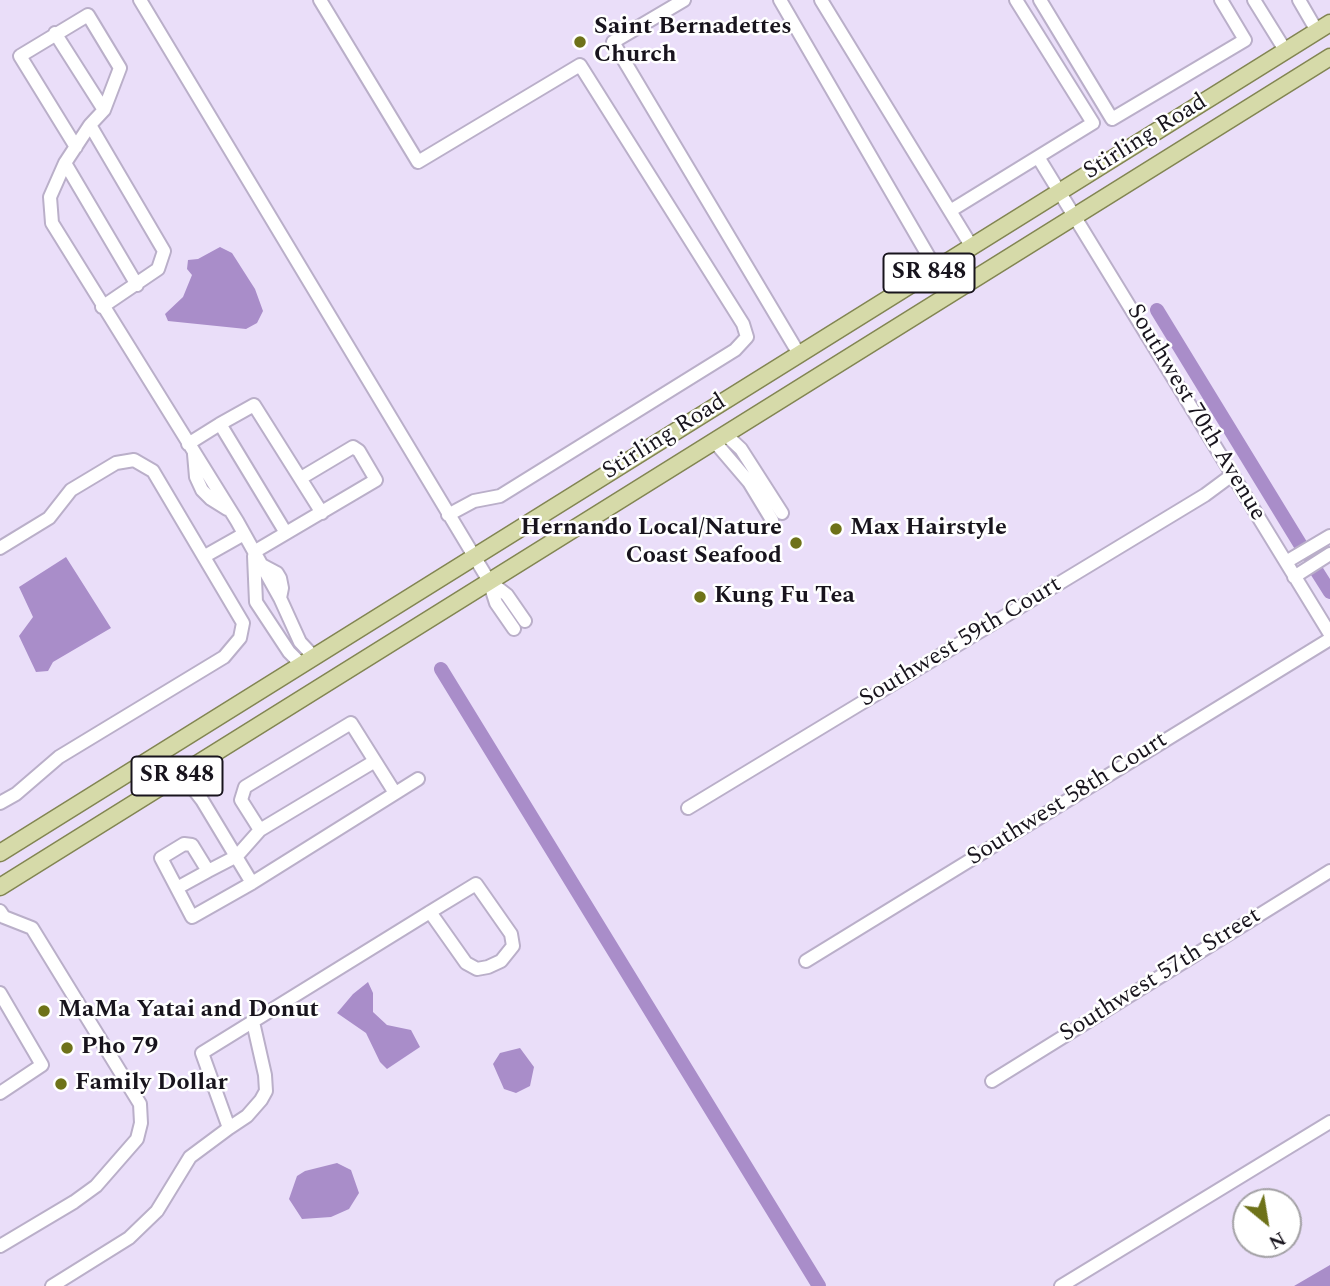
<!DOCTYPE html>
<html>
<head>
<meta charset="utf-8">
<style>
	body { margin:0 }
	#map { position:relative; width:1330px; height:1286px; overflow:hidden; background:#eadef9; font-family:Spectral,serif }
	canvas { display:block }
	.north { position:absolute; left:1232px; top:1188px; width:70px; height:70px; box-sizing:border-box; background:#fff; border:2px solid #a3a1a5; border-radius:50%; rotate:150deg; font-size:19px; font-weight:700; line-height:28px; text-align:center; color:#18141d }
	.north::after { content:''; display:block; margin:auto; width:24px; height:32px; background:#6e7219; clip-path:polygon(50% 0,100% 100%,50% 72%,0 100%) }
</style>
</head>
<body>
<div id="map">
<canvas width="1330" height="1286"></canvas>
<div class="north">N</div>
</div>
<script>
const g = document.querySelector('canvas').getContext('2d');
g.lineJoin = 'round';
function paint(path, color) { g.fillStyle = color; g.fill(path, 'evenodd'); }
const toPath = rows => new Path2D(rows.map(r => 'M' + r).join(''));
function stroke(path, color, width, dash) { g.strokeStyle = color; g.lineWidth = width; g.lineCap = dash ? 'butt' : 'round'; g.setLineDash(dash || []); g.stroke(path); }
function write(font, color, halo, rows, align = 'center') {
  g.font = font + ' Spectral,serif'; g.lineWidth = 5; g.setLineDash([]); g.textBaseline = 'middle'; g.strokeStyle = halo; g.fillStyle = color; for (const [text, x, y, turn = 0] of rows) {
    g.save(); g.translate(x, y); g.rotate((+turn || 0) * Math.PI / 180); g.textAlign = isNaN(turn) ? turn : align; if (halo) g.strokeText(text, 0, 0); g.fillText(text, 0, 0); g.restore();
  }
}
const water = toPath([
	[220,247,232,253,255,289,263,311,257,323,246,329,168,321,165,314,183,297,192,275,187,269,188,260,198,259],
	[66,557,111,628,53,662,48,671,36,672,19,636,33,617,19,587],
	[368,982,373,993,373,1012,387,1025,411,1030,420,1047,387,1069,380,1062,366,1033,337,1013,353,994],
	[520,1048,534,1067,530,1086,516,1093,504,1089,493,1064,500,1053],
	[337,1163,351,1170,359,1193,349,1209,331,1217,302,1219,289,1199,297,1176,305,1171],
	[1330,1265,1330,1286,1294,1286]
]);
const canal = toPath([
	[1157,310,1300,544],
	[1311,562,1330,592],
	[441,669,819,1286]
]);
const minor = toPath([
	[140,0,489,581,496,603,514,629],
	[320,0,418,162,580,65,743,324,747,337,735,350,500,496,474,501,448,515],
	[684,0,613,42,799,354],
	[780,0,936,269],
	[821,0,972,247],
	[1040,0,1112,119,1245,40,1221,0],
	[1254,0,1285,50],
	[1299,0,1317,31],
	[55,33,104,110],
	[90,125,65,163,50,197,52,223,237,521,280,598,300,642,314,657],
	[76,147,20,56,88,15,120,68,104,110,90,125,164,251,158,269,102,307],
	[1038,157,1330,634],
	[65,163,137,285],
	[950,211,1093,123,1016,0],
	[725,434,741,449,782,513],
	[714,441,749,482,772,520],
	[188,444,220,424],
	[194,454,196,477,202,490,211,499,227,509],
	[286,533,220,424,254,405,322,513],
	[0,548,49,518,71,490,116,463,134,460,153,471,243,623,240,638,224,657,59,757,16,794,0,803],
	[254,552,376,480,359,451,353,447,301,478],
	[205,556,244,534],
	[254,556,256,602,289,652,302,665],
	[1286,562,1330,536],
	[260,564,277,573,280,578,282,588,280,598],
	[1294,577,1330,554],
	[489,581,507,595,525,621],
	[182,774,202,800,252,883,418,779],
	[688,808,1205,495,1232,475],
	[260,830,375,761],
	[208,871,237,856,260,830,241,800,245,787,351,723,395,793],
	[177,888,208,871,192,845,184,844,161,858,192,917,252,883],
	[0,911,4,917,32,928,140,1104,141,1123,137,1139,96,1186,74,1202,0,1246],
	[806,961,1330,639],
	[0,993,42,1065,0,1093],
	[992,1081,1330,871],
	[229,1128,247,1116,261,1100,266,1091,265,1075,253,1022],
	[52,1286,129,1238,157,1211,190,1157,229,1128,202,1053,430,912,476,884,511,934,513,946,501,961,488,967,477,969,466,963,430,912],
	[1061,1286,1330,1122]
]);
const major = toPath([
	[0,853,1330,23],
	[0,887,1330,57]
]);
const markers = [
	[580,42,7,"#6e7219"],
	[836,529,7,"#6e7219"],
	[796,543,7,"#6e7219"],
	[700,597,7,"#6e7219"],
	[44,1011,7,"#6e7219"],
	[67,1048,7,"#6e7219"],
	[61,1084,7,"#6e7219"]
];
const shields = [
	[929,273,91],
	[177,776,91]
];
const shieldNames = [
	["SR 848",929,273],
	["SR 848",177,776]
];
const poiNames = [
	["Saint Bernadettes",594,28],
	["Church",594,56],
	["Hernando Local/Nature",782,529,"right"],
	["Coast Seafood",782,557,"right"],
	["Max Hairstyle",850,529],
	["Kung Fu Tea",714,597],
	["MaMa Yatai and Donut",58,1011],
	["Pho 79",81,1048],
	["Family Dollar",75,1084]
];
const streetNames = [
	["Stirling Road",1146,138,-32],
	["Southwest 70th Avenue",1195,413,59],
	["Stirling Road",665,438,-32],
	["Southwest 59th Court",961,643,-31],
	["Southwest 58th Court",1068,800,-32],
	["Southwest 57th Street",1161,976,-32]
];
paint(water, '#a98dc9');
stroke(canal, '#a98dc9', 14);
stroke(minor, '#baafc9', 16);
stroke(major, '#828552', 19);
stroke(minor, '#fff', 12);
stroke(major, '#d6daa9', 16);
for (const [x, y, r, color] of markers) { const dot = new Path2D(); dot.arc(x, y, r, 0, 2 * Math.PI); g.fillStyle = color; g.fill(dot); stroke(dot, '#fff', 2.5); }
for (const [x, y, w] of shields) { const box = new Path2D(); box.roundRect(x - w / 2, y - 19.5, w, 39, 5); g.fillStyle = '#fff'; g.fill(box); stroke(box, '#18141d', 2); }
write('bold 23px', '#18141d', null, shieldNames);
write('bold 24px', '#18141d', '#fff', poiNames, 'left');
write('24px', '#18141d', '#fff', streetNames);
</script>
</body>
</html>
